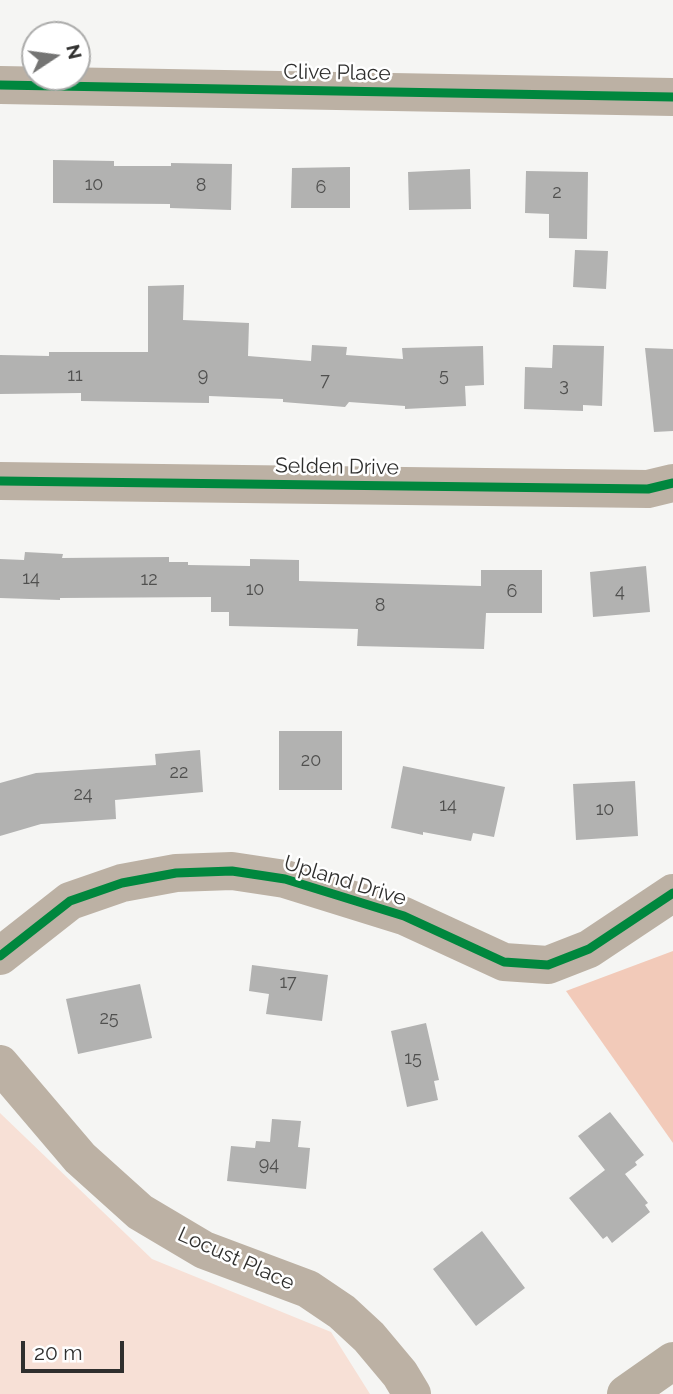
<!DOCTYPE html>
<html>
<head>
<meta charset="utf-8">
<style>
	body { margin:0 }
	#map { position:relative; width:673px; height:1394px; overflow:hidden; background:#f5f5f3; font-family:Raleway,sans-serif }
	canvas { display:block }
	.north { position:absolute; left:21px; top:21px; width:70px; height:70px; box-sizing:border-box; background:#fff; border:2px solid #acacab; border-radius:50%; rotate:77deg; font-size:19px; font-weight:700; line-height:28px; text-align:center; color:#2f2f2e }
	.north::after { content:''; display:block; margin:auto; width:24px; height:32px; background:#747473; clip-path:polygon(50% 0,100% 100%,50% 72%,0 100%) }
	.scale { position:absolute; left:21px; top:1341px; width:103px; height:32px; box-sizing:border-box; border:4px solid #2f2f2e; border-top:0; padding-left:9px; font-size:21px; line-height:24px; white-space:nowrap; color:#2f2f2e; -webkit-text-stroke:5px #fff; paint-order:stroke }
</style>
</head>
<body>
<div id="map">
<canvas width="673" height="1394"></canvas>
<div class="north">N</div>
<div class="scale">20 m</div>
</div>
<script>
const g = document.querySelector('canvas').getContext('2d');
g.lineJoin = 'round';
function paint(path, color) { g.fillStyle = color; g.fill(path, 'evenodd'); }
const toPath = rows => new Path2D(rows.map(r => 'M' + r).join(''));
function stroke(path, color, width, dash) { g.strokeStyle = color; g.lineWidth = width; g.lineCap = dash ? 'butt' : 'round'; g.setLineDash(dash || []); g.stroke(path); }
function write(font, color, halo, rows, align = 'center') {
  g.font = font + ' Raleway,sans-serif'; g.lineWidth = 5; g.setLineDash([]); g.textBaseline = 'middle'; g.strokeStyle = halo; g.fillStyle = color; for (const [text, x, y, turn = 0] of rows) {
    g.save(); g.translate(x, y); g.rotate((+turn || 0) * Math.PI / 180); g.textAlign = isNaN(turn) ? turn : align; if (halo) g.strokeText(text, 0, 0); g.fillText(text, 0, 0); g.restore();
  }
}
const green = toPath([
	[0,1113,152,1259,331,1332,370,1394,0,1394]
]);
const forest = toPath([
	[673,951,673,1143,566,991]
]);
const building = toPath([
	[53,160,114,161,114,166,171,166,171,163,232,164,231,210,170,208,170,204,53,203],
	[350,167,350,208,291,208,292,168],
	[470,169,471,209,409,210,408,172],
	[526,171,588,172,587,239,549,238,549,214,525,213],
	[575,250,608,251,606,289,573,287],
	[184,285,183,320,249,323,248,356,311,361,312,345,347,347,346,355,403,359,402,348,483,346,484,385,465,386,466,406,405,409,405,406,349,402,345,407,283,402,283,399,209,396,209,403,81,401,81,393,0,394,0,355,49,356,49,352,148,352,148,286],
	[553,345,604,346,602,406,583,405,583,411,524,409,525,367,552,368],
	[645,348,673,349,673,431,654,432],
	[25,552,63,554,62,558,169,557,169,562,188,562,188,565,250,566,250,559,299,560,299,581,481,586,481,570,542,570,542,613,486,613,484,649,357,646,358,629,229,626,229,612,211,612,211,597,60,598,60,600,0,598,0,559,24,560],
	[646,566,650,612,593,617,590,572],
	[279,731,342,731,342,790,279,790],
	[200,750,203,792,115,800,116,819,41,824,0,836,0,783,36,773,156,765,155,754],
	[403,766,505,787,494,837,473,833,471,841,423,832,423,835,391,828],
	[635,781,638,836,576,840,573,784],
	[252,965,328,975,322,1021,266,1014,269,994,249,991],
	[140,984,152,1038,78,1054,66,999],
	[426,1023,439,1080,434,1081,438,1100,407,1107,391,1031],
	[610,1112,644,1155,635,1162,637,1165,625,1174,648,1203,645,1205,650,1212,612,1243,607,1236,603,1239,569,1198,605,1170,578,1136],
	[272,1119,301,1121,298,1147,310,1148,306,1189,227,1181,231,1146,255,1148,256,1141,270,1142],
	[482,1231,525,1288,476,1326,433,1269]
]);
const street = toPath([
	[0,85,673,97],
	[0,481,648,489,673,483],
	[0,956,70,901,122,883,176,873,232,871,285,879,404,916,504,962,548,965,589,949,673,893],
	[0,1064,80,1158,140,1212,204,1250,308,1289,342,1312,369,1337,400,1374,412,1394]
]);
const secondary = toPath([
	[626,1394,673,1361]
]);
const cycleway = toPath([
	[0,85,673,97],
	[0,481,648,489,673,483],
	[0,956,70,901,122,883,176,873,232,871,285,879,404,916,504,962,548,965,589,949,673,893]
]);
const numberNames = [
	["10",94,185],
	["8",201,186],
	["6",321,188],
	["2",557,193],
	["11",75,376],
	["9",203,376],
	["5",444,376],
	["7",325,381],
	["3",564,386],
	["14",31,579],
	["12",149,580],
	["10",255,590],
	["6",512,592],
	["4",620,592],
	["8",380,606],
	["20",311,761],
	["22",179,773],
	["24",83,795],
	["14",448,806],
	["10",605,810],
	["17",288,983],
	["25",109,1019],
	["15",413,1059],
	["94",269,1165]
];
const streetNames = [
	["Clive Place",337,73,1],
	["Selden Drive",337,467,1],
	["Upland Drive",345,881,17],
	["Locust Place",236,1259,24]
];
paint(green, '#f7e0d6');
paint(forest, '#f2cab9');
paint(building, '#b2b2b1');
stroke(street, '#bcb1a4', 38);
stroke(secondary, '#b9afa1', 38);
stroke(cycleway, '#00873e', 9);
write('18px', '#50504f', null, numberNames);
write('21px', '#2f2f2e', '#fff', streetNames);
</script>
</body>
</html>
